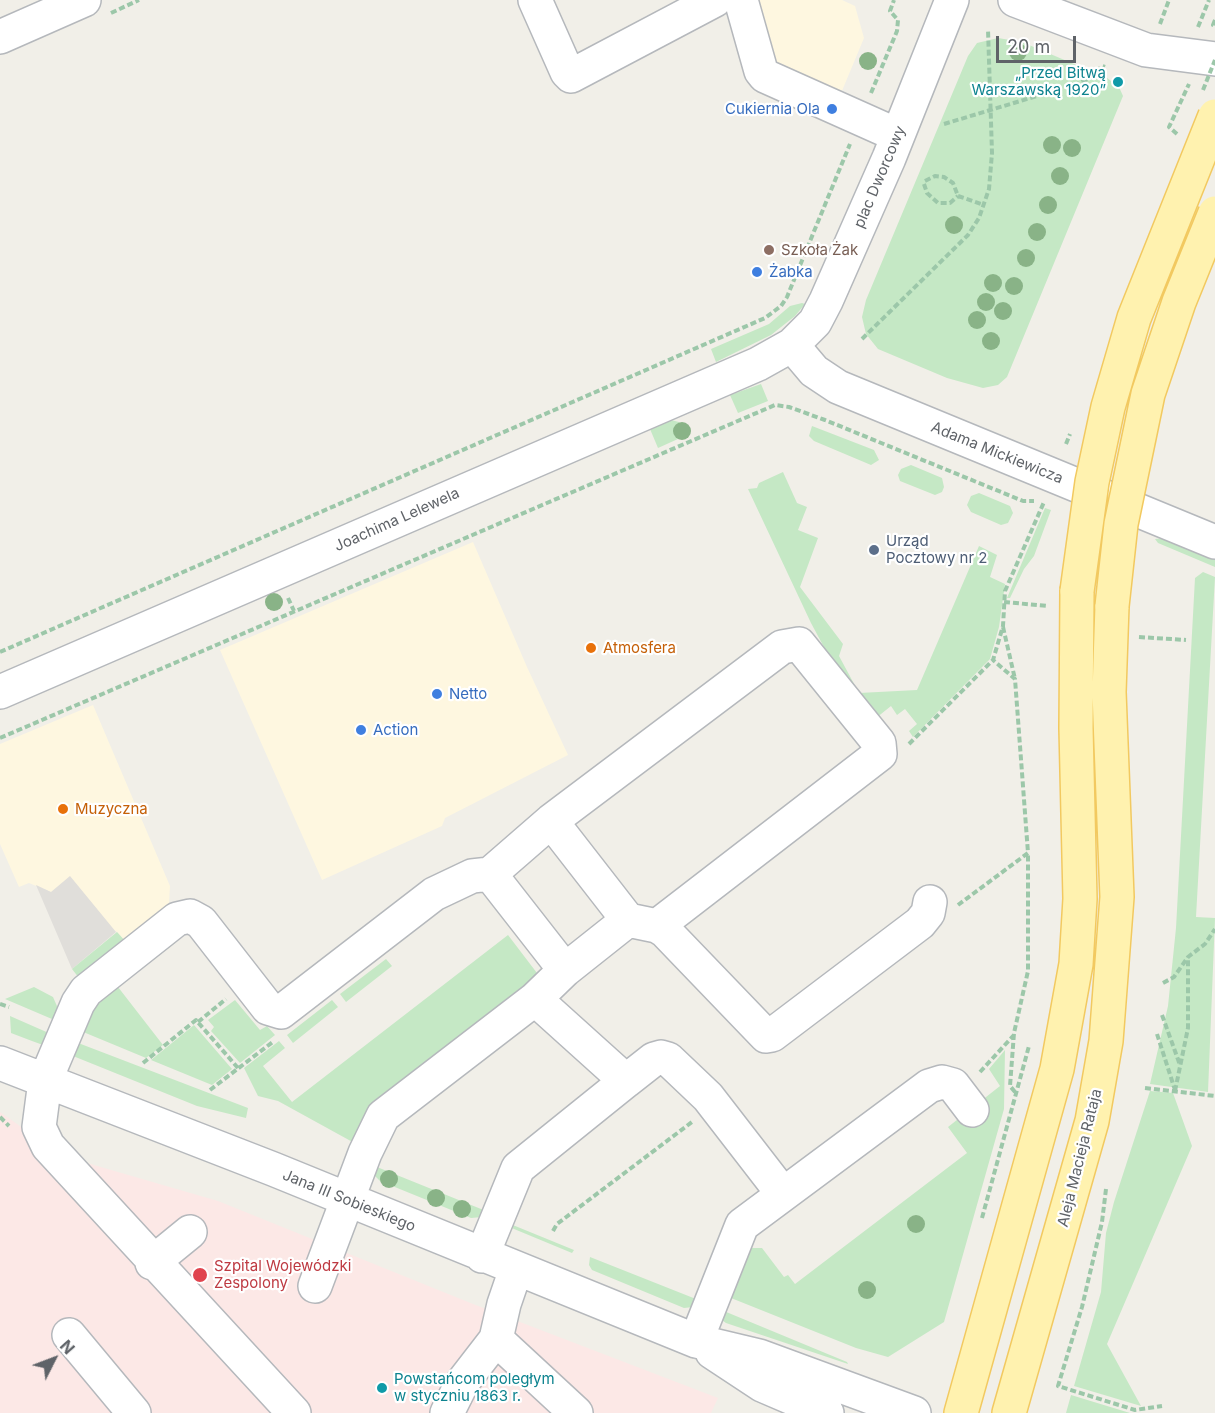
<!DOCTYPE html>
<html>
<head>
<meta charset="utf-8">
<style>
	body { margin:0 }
	#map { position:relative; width:1215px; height:1413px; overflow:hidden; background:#f1efe8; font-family:Inter,sans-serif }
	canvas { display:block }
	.north { position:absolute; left:24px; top:1329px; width:60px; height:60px; -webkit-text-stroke:4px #fff; paint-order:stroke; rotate:48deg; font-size:16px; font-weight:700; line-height:24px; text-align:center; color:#5f6368 }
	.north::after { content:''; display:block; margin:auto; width:21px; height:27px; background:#5f6368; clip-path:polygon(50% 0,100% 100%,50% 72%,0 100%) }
	.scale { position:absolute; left:996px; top:36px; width:80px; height:27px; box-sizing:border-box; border:3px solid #5f6368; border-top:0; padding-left:8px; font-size:18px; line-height:21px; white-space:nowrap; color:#5f6368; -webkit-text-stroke:4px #fff; paint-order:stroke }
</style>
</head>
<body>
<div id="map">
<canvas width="1215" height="1413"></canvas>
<div class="north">N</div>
<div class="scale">20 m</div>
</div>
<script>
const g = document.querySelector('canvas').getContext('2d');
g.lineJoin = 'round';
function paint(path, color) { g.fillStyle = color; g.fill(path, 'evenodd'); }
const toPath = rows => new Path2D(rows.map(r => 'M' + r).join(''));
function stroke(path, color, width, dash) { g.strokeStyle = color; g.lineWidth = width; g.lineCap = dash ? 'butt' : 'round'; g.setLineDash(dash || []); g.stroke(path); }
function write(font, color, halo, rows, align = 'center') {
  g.font = font + ' Inter,sans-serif'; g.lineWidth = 4.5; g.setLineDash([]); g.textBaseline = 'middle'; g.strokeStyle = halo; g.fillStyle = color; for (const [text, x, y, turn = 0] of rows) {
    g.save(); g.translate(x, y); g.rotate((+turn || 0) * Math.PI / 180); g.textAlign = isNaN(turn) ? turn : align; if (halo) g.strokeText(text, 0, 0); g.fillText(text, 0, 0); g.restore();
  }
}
const commercial = toPath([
	[751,0,842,0,855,6,864,38,839,98,769,67],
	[473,542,527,667,568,755,445,818,442,826,322,880,220,650],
	[93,705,170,886,169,904,165,911,126,942,117,932,51,892,29,883,19,887,0,844,0,744]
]);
const industrial = toPath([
	[70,876,116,932,72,969,36,885,51,892]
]);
const medical = toPath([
	[0,1112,81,1169,87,1163,218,1201,473,1304,718,1398,711,1413,0,1413]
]);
const green = toPath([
	[998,38,1022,42,1107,78,1119,87,1123,96,1007,377,998,385,983,388,947,378,878,349,866,334,862,317,866,300,968,56,977,43],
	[802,303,805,304,795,316,771,335,716,362,711,349,769,324,790,306],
	[761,384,768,401,738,413,730,395],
	[671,420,679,422,689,434,658,448,650,429],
	[812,426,874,450,879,460,871,465,814,441,809,436],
	[911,465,942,478,944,487,942,492,935,495,900,481,898,475,901,469],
	[783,472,797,503,807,507,798,530,818,538,800,587,843,644,839,656,859,693,917,690,979,546,997,555,990,577,1005,584,999,627,990,659,913,737,909,731,917,724,905,709,897,715,891,706,876,718,847,690,811,623,748,489,757,488,759,483],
	[979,493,1010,506,1013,513,1008,523,1001,525,971,512,967,505,971,496],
	[1045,508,1051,510,1034,556,1024,569,1010,598,1007,598],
	[1164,538,1215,560,1215,567,1158,543,1155,539],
	[1203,572,1215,577,1196,917,1215,918,1208,1092,1150,1084,1168,1006,1176,928,1195,578],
	[117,932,127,943,79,978,72,969],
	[508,935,540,977,358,1145,278,1101,258,1096,244,1068,279,1041,285,1048,263,1066,292,1102],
	[173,942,175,943,118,987,163,1045,146,1058,76,1029,87,1006],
	[386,959,392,966,346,1002,340,994],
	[34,987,53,997,60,1013,59,1022,5,999],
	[235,1000,260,1030,267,1026,275,1035,240,1063,211,1031,214,1027,208,1020],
	[332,1000,338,1007,293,1043,287,1035],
	[10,1016,51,1034,43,1045,32,1041,11,1033],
	[194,1025,232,1069,212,1085,151,1060],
	[73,1041,248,1108,246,1118,197,1106,73,1056],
	[1005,1050,1004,1109,944,1322,888,1357,856,1348,726,1296,749,1248,762,1248,784,1277,788,1275,795,1284,967,1153,948,1127,1000,1086,989,1069],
	[1150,1091,1173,1093,1192,1146,1107,1344,1141,1406,1074,1386,1101,1292,1106,1233,1114,1202],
	[372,1165,486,1211,482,1217,471,1218,380,1181,372,1173],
	[503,1221,574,1250,572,1253,502,1224],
	[590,1257,701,1301,693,1307,684,1308,592,1270,589,1265],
	[719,1309,847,1362,848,1364,726,1323,719,1318],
	[1071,1395,1130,1413,1066,1413]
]);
const path = toPath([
	[111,13,139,0],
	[1215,20,1213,25,1215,26],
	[1160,24,1169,0],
	[1198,27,1209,0],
	[871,93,897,31,898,20,890,11,894,0],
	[944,124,1080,83,1093,76,1102,66,1105,67],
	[1177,134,1169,127,1189,84],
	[925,181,935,176,944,177,953,183,958,196,984,205],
	[924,184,927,193,938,203,950,203,958,196],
	[862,339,968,235,979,218,989,189,992,153,988,29],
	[1066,444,1070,434],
	[288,598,294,611],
	[1004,602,1048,606],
	[1003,627,1015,679],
	[1139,637,1186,640],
	[0,652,765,318,781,306,787,297,850,144],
	[0,738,775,405,789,407,825,420,1023,501,1034,501],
	[909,744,993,660,1003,626,1005,591,1044,502],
	[958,905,1028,853,1015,679,993,660],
	[1163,983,1174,977,1188,957,1205,944,1215,929],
	[0,1004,9,1007],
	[1162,1015,1180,1065],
	[198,1022,226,999],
	[1157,1034,1175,1090],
	[143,1063,196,1020,238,1068],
	[980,1072,1014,1035],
	[1145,1088,1215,1096],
	[210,1090,274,1041],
	[1175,1091,1188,1028,1188,957],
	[1015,1092,1010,1086,1014,1033,1028,971,1028,853],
	[0,1117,9,1126],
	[1106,1189,1102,1222,1082,1307,1058,1386,1135,1410,1162,1406],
	[982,1218,1029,1046],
	[553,1231,557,1224,692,1122]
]);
const minor = toPath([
	[535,0,567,72,571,76,715,0],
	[741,0,761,71,765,76,897,135],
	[1015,0,1146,50,1215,59],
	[0,37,84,0],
	[792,345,814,371,838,387,1215,542],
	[0,692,758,364,792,345,815,322,826,301,889,158,952,0],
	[551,821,628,920,657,926,665,931,766,1036,772,1035,920,923,928,913,930,902],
	[490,874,565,970],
	[0,1063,273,1169,696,1341,759,1356,914,1413],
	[626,1081,654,1059,661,1057,668,1059,708,1097,783,1194],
	[482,1256,518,1168,626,1081,535,999],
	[152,1263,190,1232],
	[315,1286,365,1153,383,1116,535,999,565,970,628,920],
	[69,1335,134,1413],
	[496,1339,576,1413],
	[696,1341,742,1225,929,1086,942,1082,953,1085,972,1110],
	[712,1352,762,1385,827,1413],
	[294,1413,48,1146,39,1127,45,1081,78,1003,86,991,177,919,190,916,201,922,268,1008,281,1012,434,894,472,876,490,874,551,821,782,647,799,644,879,743,880,754,657,926],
	[447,1413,462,1383,496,1339,504,1304,516,1269]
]);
const major = toPath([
	[961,1413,1057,1069,1076,964,1080,899,1076,728,1077,591],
	[1009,1413,1092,1121,1106,1041,1117,897,1109,692,1112,606]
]);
const pathBridge = toPath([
	[1203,90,1215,60]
]);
const majorBridge = toPath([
	[1077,591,1092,482,1108,407,1134,318,1215,116],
	[1112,606,1121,524,1148,394,1179,302,1215,213]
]);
const trees = [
	[1018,52],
	[868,61],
	[1052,145],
	[1072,148],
	[1060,176],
	[1048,205],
	[954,225],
	[1037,232],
	[1026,258],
	[993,283],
	[1014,286],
	[986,302],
	[1003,311],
	[977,320],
	[991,341],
	[682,431],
	[274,602],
	[389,1179],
	[436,1198],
	[462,1209],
	[916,1224],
	[867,1290]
];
const markers = [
	[1118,82,6,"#0f9aa8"],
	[832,109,6,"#3f7fe0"],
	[769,250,6,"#8d6e63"],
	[757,272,6,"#3f7fe0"],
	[874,550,6,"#5c6f8a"],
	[591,648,6,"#e8710a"],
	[437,694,6,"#3f7fe0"],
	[361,730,6,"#3f7fe0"],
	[63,809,6,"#e8710a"],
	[200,1275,8,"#e0444e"],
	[382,1388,6,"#0f9aa8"]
];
const cultureNames = [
	["„Przed Bitwą",1106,73],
	["Warszawską 1920”",1106,90],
	["Powstańcom poległym",394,1379,"left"],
	["w styczniu 1863 r.",394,1396,"left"]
];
const shopNames = [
	["Cukiernia Ola",820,109,"right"],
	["Żabka",769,272],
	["Netto",449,694],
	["Action",373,730]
];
const streetNames = [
	["plac Dworcowy",880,177,-67],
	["Adama Mickiewicza",997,453,22],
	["Joachima Lelewela",397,520,-24],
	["Aleja Macieja Rataja",1080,1158,-76],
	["Jana III Sobieskiego",349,1201,22]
];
const educationNames = [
	["Szkoła Żak",781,250]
];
const serviceNames = [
	["Urząd",886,541],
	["Pocztowy nr 2",886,558]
];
const foodNames = [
	["Atmosfera",603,648],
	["Muzyczna",75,809]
];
const healthNames = [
	["Szpital Wojewódzki",214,1266],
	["Zespolony",214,1283]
];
paint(commercial, '#fef7e0');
paint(industrial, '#e0deda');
paint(medical, '#fce8e6');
paint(green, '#c5e8c5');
stroke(minor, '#b5b8bc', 36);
stroke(major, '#f2c960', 36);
stroke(path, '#9cc7a9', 4, [6, 3]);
stroke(minor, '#fff', 33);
stroke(major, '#fff2af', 33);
stroke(majorBridge, '#f2c960', 36, []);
stroke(pathBridge, '#9cc7a9', 4, [6, 3]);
stroke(majorBridge, '#fff2af', 33);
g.fillStyle = '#89b387';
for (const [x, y] of trees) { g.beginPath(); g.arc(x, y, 9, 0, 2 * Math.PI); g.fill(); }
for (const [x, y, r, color] of markers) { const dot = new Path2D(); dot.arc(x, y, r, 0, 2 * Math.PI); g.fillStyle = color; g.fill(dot); stroke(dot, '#fff', 2); }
write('15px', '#0d838f', '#fff', cultureNames, 'right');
write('15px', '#366cbe', '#fff', shopNames, 'left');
write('15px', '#5f6368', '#fff', streetNames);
write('15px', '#785e54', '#fff', educationNames, 'left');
write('15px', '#4e5e75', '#fff', serviceNames, 'left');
write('15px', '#c56008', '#fff', foodNames, 'left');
write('15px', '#be3a42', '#fff', healthNames, 'left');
</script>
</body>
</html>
